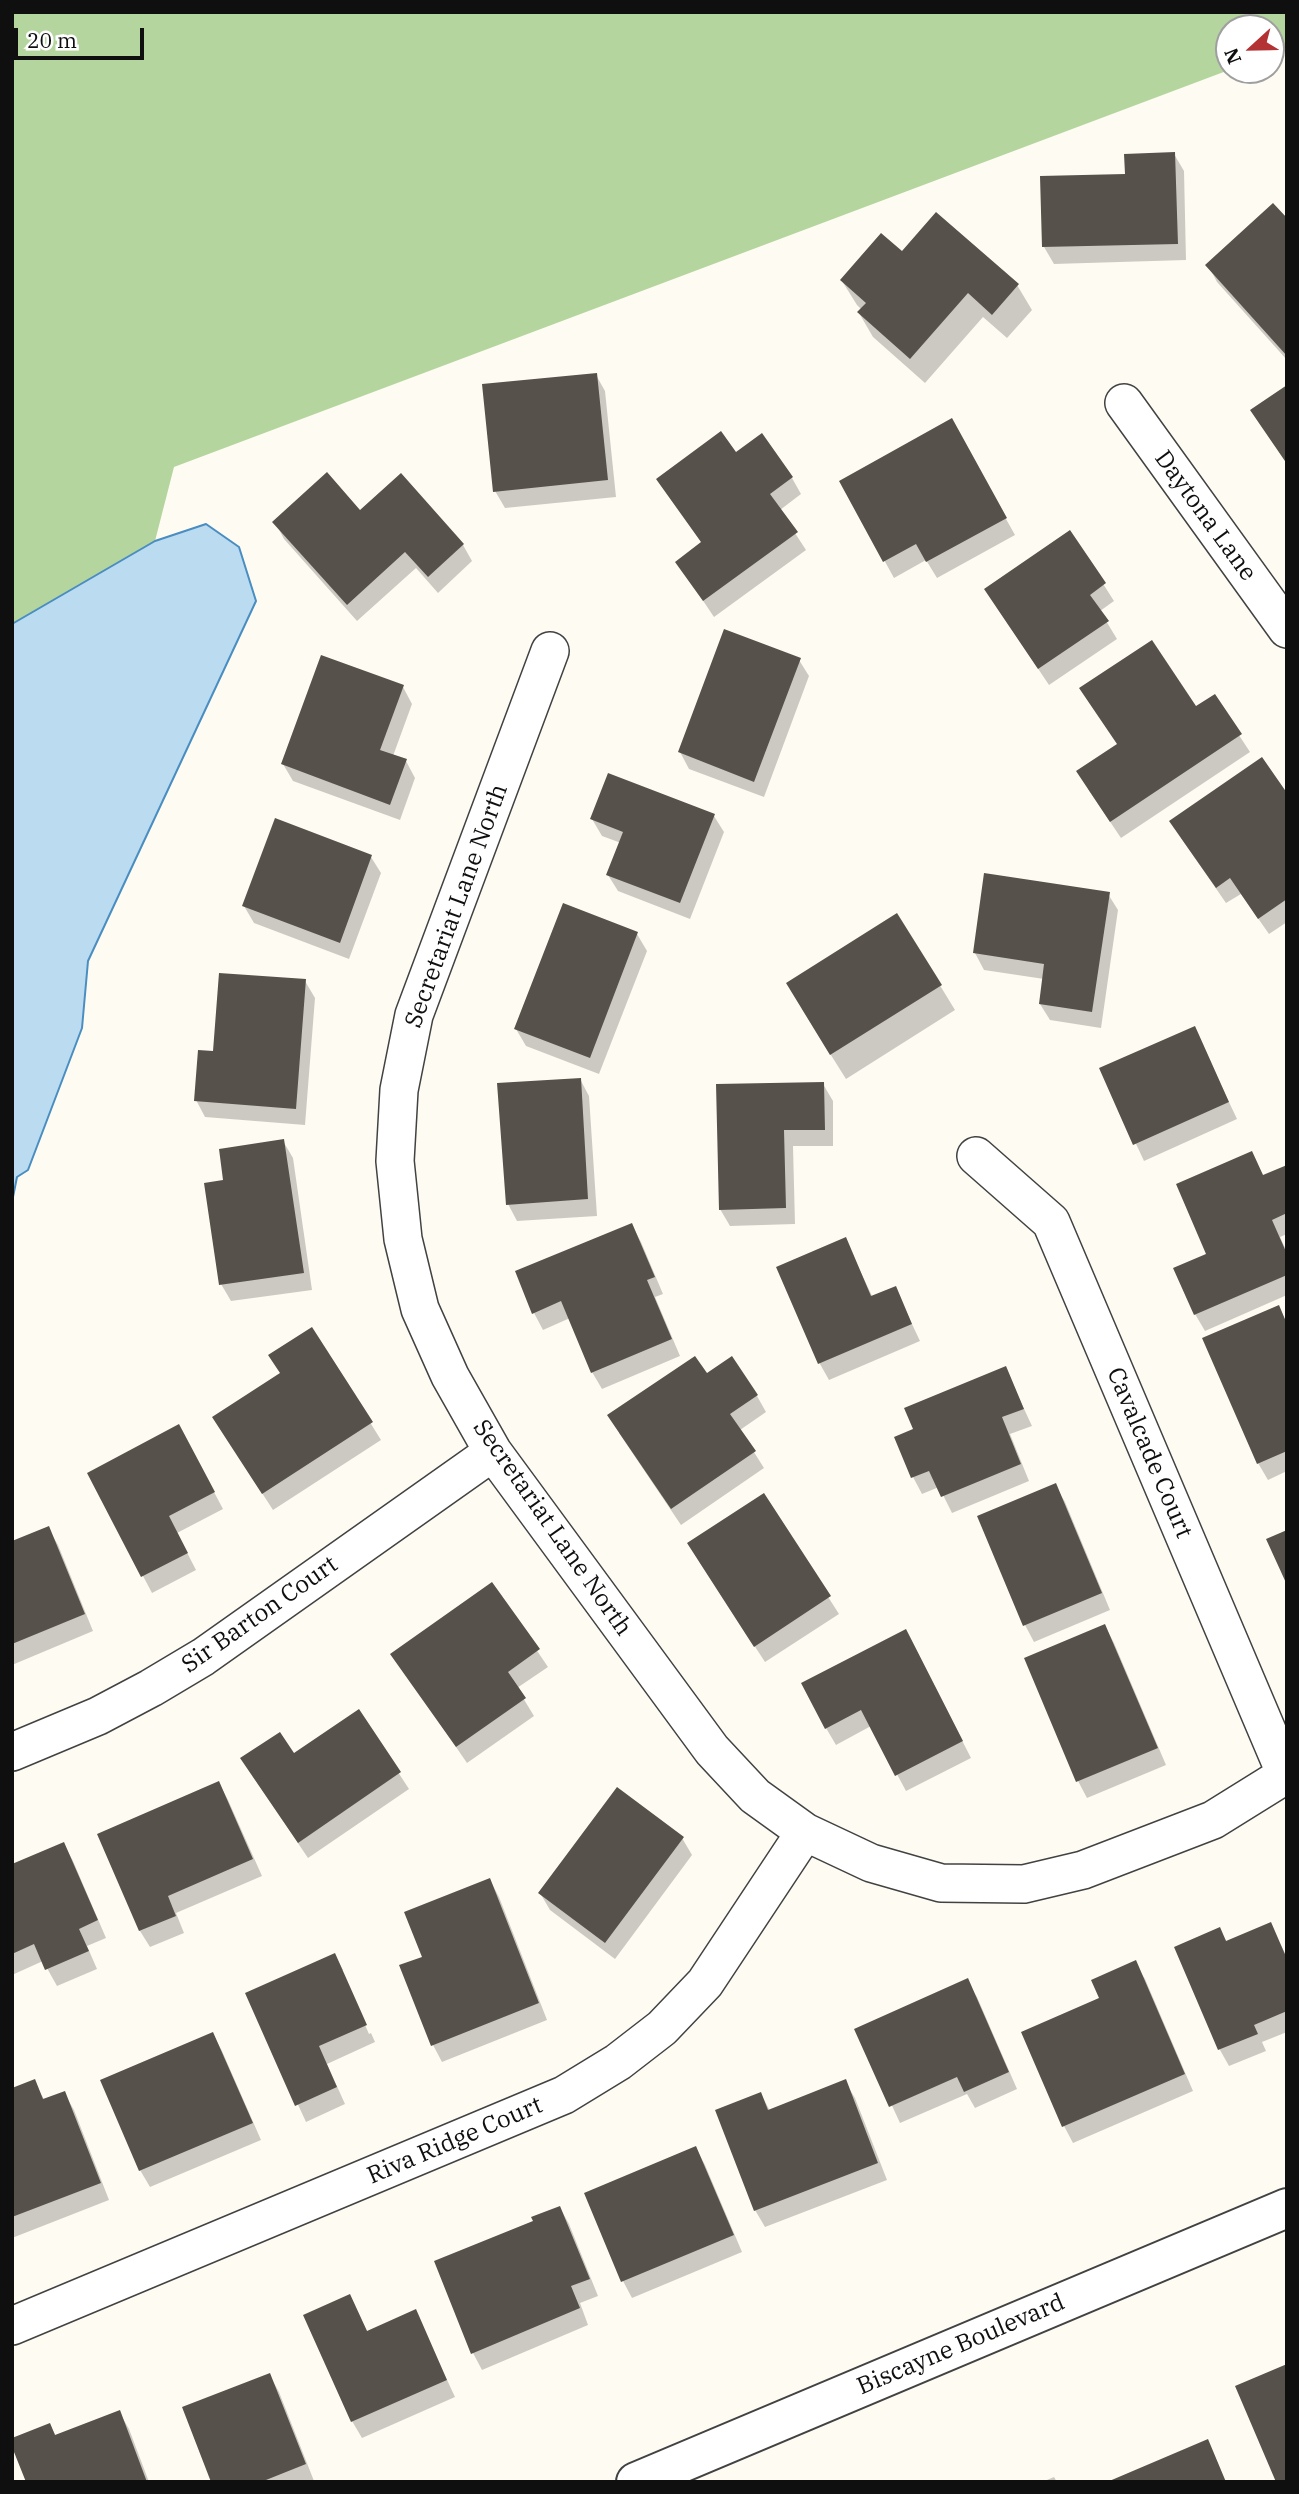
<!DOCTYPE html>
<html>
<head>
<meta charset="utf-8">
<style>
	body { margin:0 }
	#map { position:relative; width:1299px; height:2494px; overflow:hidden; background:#fefcf2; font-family:"IBM Plex Serif",serif }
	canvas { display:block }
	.frame { position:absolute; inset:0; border:14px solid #0f0f0f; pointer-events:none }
	.north { position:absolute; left:1215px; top:14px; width:70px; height:70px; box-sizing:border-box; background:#fff; border:2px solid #9f9f9f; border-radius:50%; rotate:248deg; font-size:19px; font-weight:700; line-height:28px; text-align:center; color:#0f0f0f }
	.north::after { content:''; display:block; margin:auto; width:24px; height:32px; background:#b33334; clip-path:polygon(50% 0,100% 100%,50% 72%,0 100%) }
	.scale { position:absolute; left:14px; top:28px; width:130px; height:32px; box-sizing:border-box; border:4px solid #0f0f0f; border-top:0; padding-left:9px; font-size:21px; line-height:24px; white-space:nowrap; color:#0f0f0f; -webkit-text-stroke:5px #fff; paint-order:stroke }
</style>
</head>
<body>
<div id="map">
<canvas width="1299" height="2494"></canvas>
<div class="frame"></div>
<div class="north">N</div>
<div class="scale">20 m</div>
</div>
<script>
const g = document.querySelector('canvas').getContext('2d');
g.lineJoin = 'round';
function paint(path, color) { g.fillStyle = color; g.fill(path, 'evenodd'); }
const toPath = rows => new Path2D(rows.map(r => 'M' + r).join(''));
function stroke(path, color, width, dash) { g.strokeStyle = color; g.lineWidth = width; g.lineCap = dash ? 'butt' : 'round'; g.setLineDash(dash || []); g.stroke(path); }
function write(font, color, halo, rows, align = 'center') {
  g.font = font + ' "IBM Plex Serif",serif'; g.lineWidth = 7; g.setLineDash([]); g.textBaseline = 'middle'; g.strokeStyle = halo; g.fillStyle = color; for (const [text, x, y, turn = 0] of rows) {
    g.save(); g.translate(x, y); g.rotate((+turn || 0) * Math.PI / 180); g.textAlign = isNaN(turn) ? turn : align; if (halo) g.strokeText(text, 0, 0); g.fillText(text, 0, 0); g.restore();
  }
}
const forest = toPath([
	[12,12,1287,12,1287,48,1271,54,1271,28,1229,28,1229,70,174,467,155,541,12,624]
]);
const water = toPath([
	[206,524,239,547,256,601,88,961,82,1028,28,1170,17,1177,12,1202,12,624,155,541,206,524]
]);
const shadow = toPath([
	[1174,154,1184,171,1186,260,1054,264,1044,247,1127,176],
	[1287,220,1287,360,1217,282,1208,265],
	[902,253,1017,285,1032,310,1007,338,983,317,925,383,873,337,859,313,862,310,857,305,842,281],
	[596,375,605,391,616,497,505,508,495,491],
	[951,421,1015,535,937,578,926,560,894,578,841,482],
	[735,454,792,478,801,494,780,510,806,550,714,617,677,562,702,543,658,479],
	[360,512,463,545,472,561,438,593,416,568,357,621,284,539,275,522],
	[1070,532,1114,601,1100,611,1117,639,1049,685,996,606],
	[799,660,809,676,764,797,689,769,680,752],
	[403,687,412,704,393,756,406,761,415,778,400,820,293,781,283,764],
	[1214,697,1250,752,1121,838,1088,789],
	[1287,796,1287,922,1269,934,1241,894,1226,903,1181,838],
	[714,816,724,832,690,919,618,891,608,875,621,843,602,836,592,819],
	[371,857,381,873,349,959,254,923,244,906],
	[1108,894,1118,910,1101,1028,1050,1020,1040,1004,1044,979,984,970,975,953],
	[897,915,955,1010,846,1079,802,1009],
	[637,934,647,951,599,1074,526,1046,516,1029],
	[305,981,315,998,305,1125,205,1117,196,1100,215,1053],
	[1194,1028,1237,1119,1144,1161,1101,1069],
	[580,1079,589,1096,597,1216,517,1221,508,1204],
	[823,1084,833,1101,833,1146,793,1146,795,1224,730,1226,720,1209,718,1086],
	[283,1141,293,1158,312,1290,231,1301,221,1284,225,1182],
	[1251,1153,1264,1177,1287,1167,1287,1234,1280,1237,1287,1252,1287,1295,1205,1331,1195,1314,1208,1255],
	[632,1225,641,1242,663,1294,655,1297,680,1356,602,1389,592,1372,570,1318,543,1330,534,1313],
	[845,1239,873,1298,895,1288,920,1341,829,1380,820,1364,779,1267],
	[1278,1308,1287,1323,1287,1471,1268,1480,1258,1463],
	[312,1329,381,1440,273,1510,224,1434,282,1374],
	[1005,1368,1032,1426,1010,1434,1029,1481,952,1513,939,1487,922,1494,913,1477,915,1430],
	[706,1375,757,1396,766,1412,740,1430,764,1468,681,1525,619,1433],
	[188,1443,223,1509,177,1533,196,1570,152,1593,89,1474],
	[1055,1485,1065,1502,1110,1610,1034,1642,1025,1625],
	[763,1495,839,1614,765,1662,699,1561],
	[48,1528,58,1545,93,1631,12,1665,12,1543],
	[492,1584,548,1667,517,1688,534,1716,467,1763,392,1654],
	[1105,1626,1114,1643,1166,1765,1087,1798,1078,1781],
	[915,1648,971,1758,906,1791,871,1726,836,1745,826,1728],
	[359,1712,409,1789,308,1858,252,1775,293,1756],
	[219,1783,228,1800,262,1876,176,1913,184,1933,150,1947,140,1931,99,1835],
	[682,1838,692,1855,615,1959,550,1910,540,1893],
	[64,1844,73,1861,106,1938,87,1946,97,1969,57,1986,43,1961,12,1975,12,1866],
	[490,1880,499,1897,547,2020,442,2062,433,2045,424,1958],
	[1270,1924,1287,1957,1287,2032,1262,2042,1266,2051,1229,2066,1220,2050,1177,1948,1219,1929,1227,1942],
	[335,1955,343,1970,341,1970,369,2034,371,2033,375,2042,327,2064,345,2104,306,2122,247,1994],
	[1135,1963,1145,1979,1193,2091,1073,2143,1064,2126],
	[967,1981,977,1997,1017,2089,975,2108,967,2094,900,2123,857,2030],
	[213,2034,222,2051,261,2140,150,2187,140,2170,103,2080],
	[34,2082,45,2101,64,2093,74,2110,109,2200,12,2238,12,2090],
	[845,2082,855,2098,887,2180,765,2227,755,2210,761,2094,770,2111],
	[696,2148,705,2165,742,2252,632,2298,623,2281],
	[560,2208,569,2224,598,2296,580,2303,588,2325,482,2370,473,2353,436,2262,535,2222],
	[349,2296,368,2333,415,2311,455,2397,362,2438,352,2421],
	[270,2376,279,2392,314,2481,213,2482],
	[119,2412,129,2429,149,2482,28,2482,50,2425,56,2436],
	[1054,2477,1057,2482,1042,2482]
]);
const building = toPath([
	[1175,152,1178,244,1042,247,1040,176,1125,174,1124,154],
	[1273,203,1287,218,1287,356,1205,265],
	[936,212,1019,284,992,315,968,293,910,359,857,312,866,303,840,280,881,233,902,251],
	[597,373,608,480,493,492,482,384],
	[1287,385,1287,464,1250,410],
	[952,418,1007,518,926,562,916,544,883,562,839,481],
	[721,431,736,452,762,433,793,477,770,494,798,532,703,601,675,562,701,542,656,479],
	[327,472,360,510,401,473,464,544,428,577,405,552,347,605,272,522],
	[1070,530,1106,583,1090,595,1109,621,1038,669,984,589],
	[724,629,801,658,754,782,678,752],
	[1152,640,1196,706,1215,694,1242,734,1110,822,1076,771,1117,744,1079,688],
	[321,655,404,685,380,750,407,759,390,805,281,764],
	[1262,757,1287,793,1287,899,1258,919,1230,878,1216,888,1169,821],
	[608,773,715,814,680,903,606,875,623,832,590,819],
	[275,818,372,855,340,943,242,906],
	[984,873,1110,892,1092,1012,1039,1004,1044,964,973,953],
	[563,903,638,932,590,1058,514,1029],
	[897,913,942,985,830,1055,786,983],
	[219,973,306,979,296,1109,194,1101,198,1050,213,1051],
	[1195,1026,1229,1102,1133,1145,1099,1068],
	[581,1078,588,1199,506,1205,497,1083],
	[824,1082,825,1130,784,1130,786,1208,719,1210,716,1084],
	[284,1139,304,1273,219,1285,204,1183,223,1180,219,1149],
	[1252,1151,1263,1175,1287,1165,1287,1213,1272,1220,1287,1254,1287,1275,1194,1315,1173,1268,1206,1254,1176,1184],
	[632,1223,655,1277,647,1280,672,1339,591,1373,561,1301,532,1314,515,1271],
	[846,1237,871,1296,896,1286,912,1324,818,1364,776,1267],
	[1279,1305,1287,1324,1287,1451,1257,1464,1202,1338],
	[312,1327,373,1422,262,1494,212,1417,280,1373,268,1355],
	[695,1356,707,1373,732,1356,758,1395,730,1414,756,1451,671,1509,607,1415],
	[1006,1366,1024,1409,1002,1417,1021,1464,941,1497,929,1471,911,1478,894,1437,913,1429,904,1408],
	[179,1424,215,1492,169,1516,188,1553,141,1577,87,1473],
	[1056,1483,1102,1593,1023,1626,977,1516],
	[764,1493,831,1596,754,1647,687,1543],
	[49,1526,85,1614,12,1644,12,1541],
	[1287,1530,1287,1585,1266,1539],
	[492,1582,540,1649,508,1672,526,1698,456,1747,390,1654],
	[1105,1624,1158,1748,1076,1782,1024,1658],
	[906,1629,963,1741,895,1776,861,1710,825,1729,801,1683],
	[359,1709,401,1772,298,1843,240,1758,280,1732,294,1753],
	[219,1781,253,1859,168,1896,176,1916,139,1931,97,1834],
	[617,1787,684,1837,605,1943,538,1893],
	[64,1842,98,1920,79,1929,89,1951,45,1970,34,1944,12,1954,12,1864],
	[490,1878,539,2003,431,2046,399,1965,422,1957,404,1912],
	[1271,1922,1287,1959,1287,2011,1254,2025,1258,2034,1218,2050,1174,1947,1220,1927,1226,1941],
	[335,1953,367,2025,319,2046,337,2087,295,2106,245,1993],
	[1136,1960,1185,2074,1062,2127,1021,2032,1099,1998,1091,1980],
	[968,1978,1009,2072,964,2092,957,2077,889,2107,854,2029],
	[213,2032,253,2123,139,2171,100,2080],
	[35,2079,43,2099,65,2091,101,2183,12,2217,12,2088],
	[846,2079,878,2163,754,2211,715,2110,761,2092,768,2110],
	[696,2146,734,2235,621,2282,584,2193],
	[560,2206,590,2279,571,2286,580,2308,471,2354,434,2261,533,2221,531,2217],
	[350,2294,367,2331,416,2309,447,2380,351,2422,303,2315],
	[1287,2364,1287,2482,1276,2482,1235,2386],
	[270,2373,306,2464,261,2482,211,2482,182,2407],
	[120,2410,147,2482,26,2482,12,2447,12,2438,50,2423,55,2435],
	[1208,2439,1226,2482,1107,2482]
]);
const minor = toPath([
	[1124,403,1287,629],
	[550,651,414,1015,399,1090,395,1161,403,1239,420,1309,450,1376,493,1452,712,1750,755,1796,805,1832,871,1863,941,1883,1024,1884,1083,1870,1213,1820,1287,1774],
	[976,1156,1051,1222,1286,1775],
	[12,1752,98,1716,151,1688,203,1657,493,1452],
	[12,2326,564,2095,618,2062,662,2028,705,1983,805,1832]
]);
const tertiary = toPath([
	[636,2482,1287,2208]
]);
const streetNames = [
	["Daytona Lane",1205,516,54],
	["Secretariat Lane North",457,906,-70],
	["Cavalcade Court",1149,1453,67],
	["Secretariat Lane North",552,1528,55],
	["Sir Barton Court",260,1615,-35],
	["Riva Ridge Court",455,2141,-23],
	["Biscayne Boulevard",961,2345,-23]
];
paint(forest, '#b5d59f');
paint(water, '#bbdbf1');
stroke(water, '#498dc1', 2);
paint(shadow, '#0003');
paint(building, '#57514c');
stroke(minor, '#424242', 40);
stroke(tertiary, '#424242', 42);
stroke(minor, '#fff', 37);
stroke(tertiary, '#fff', 38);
write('24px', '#0f0f0f', '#fff', streetNames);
</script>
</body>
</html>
